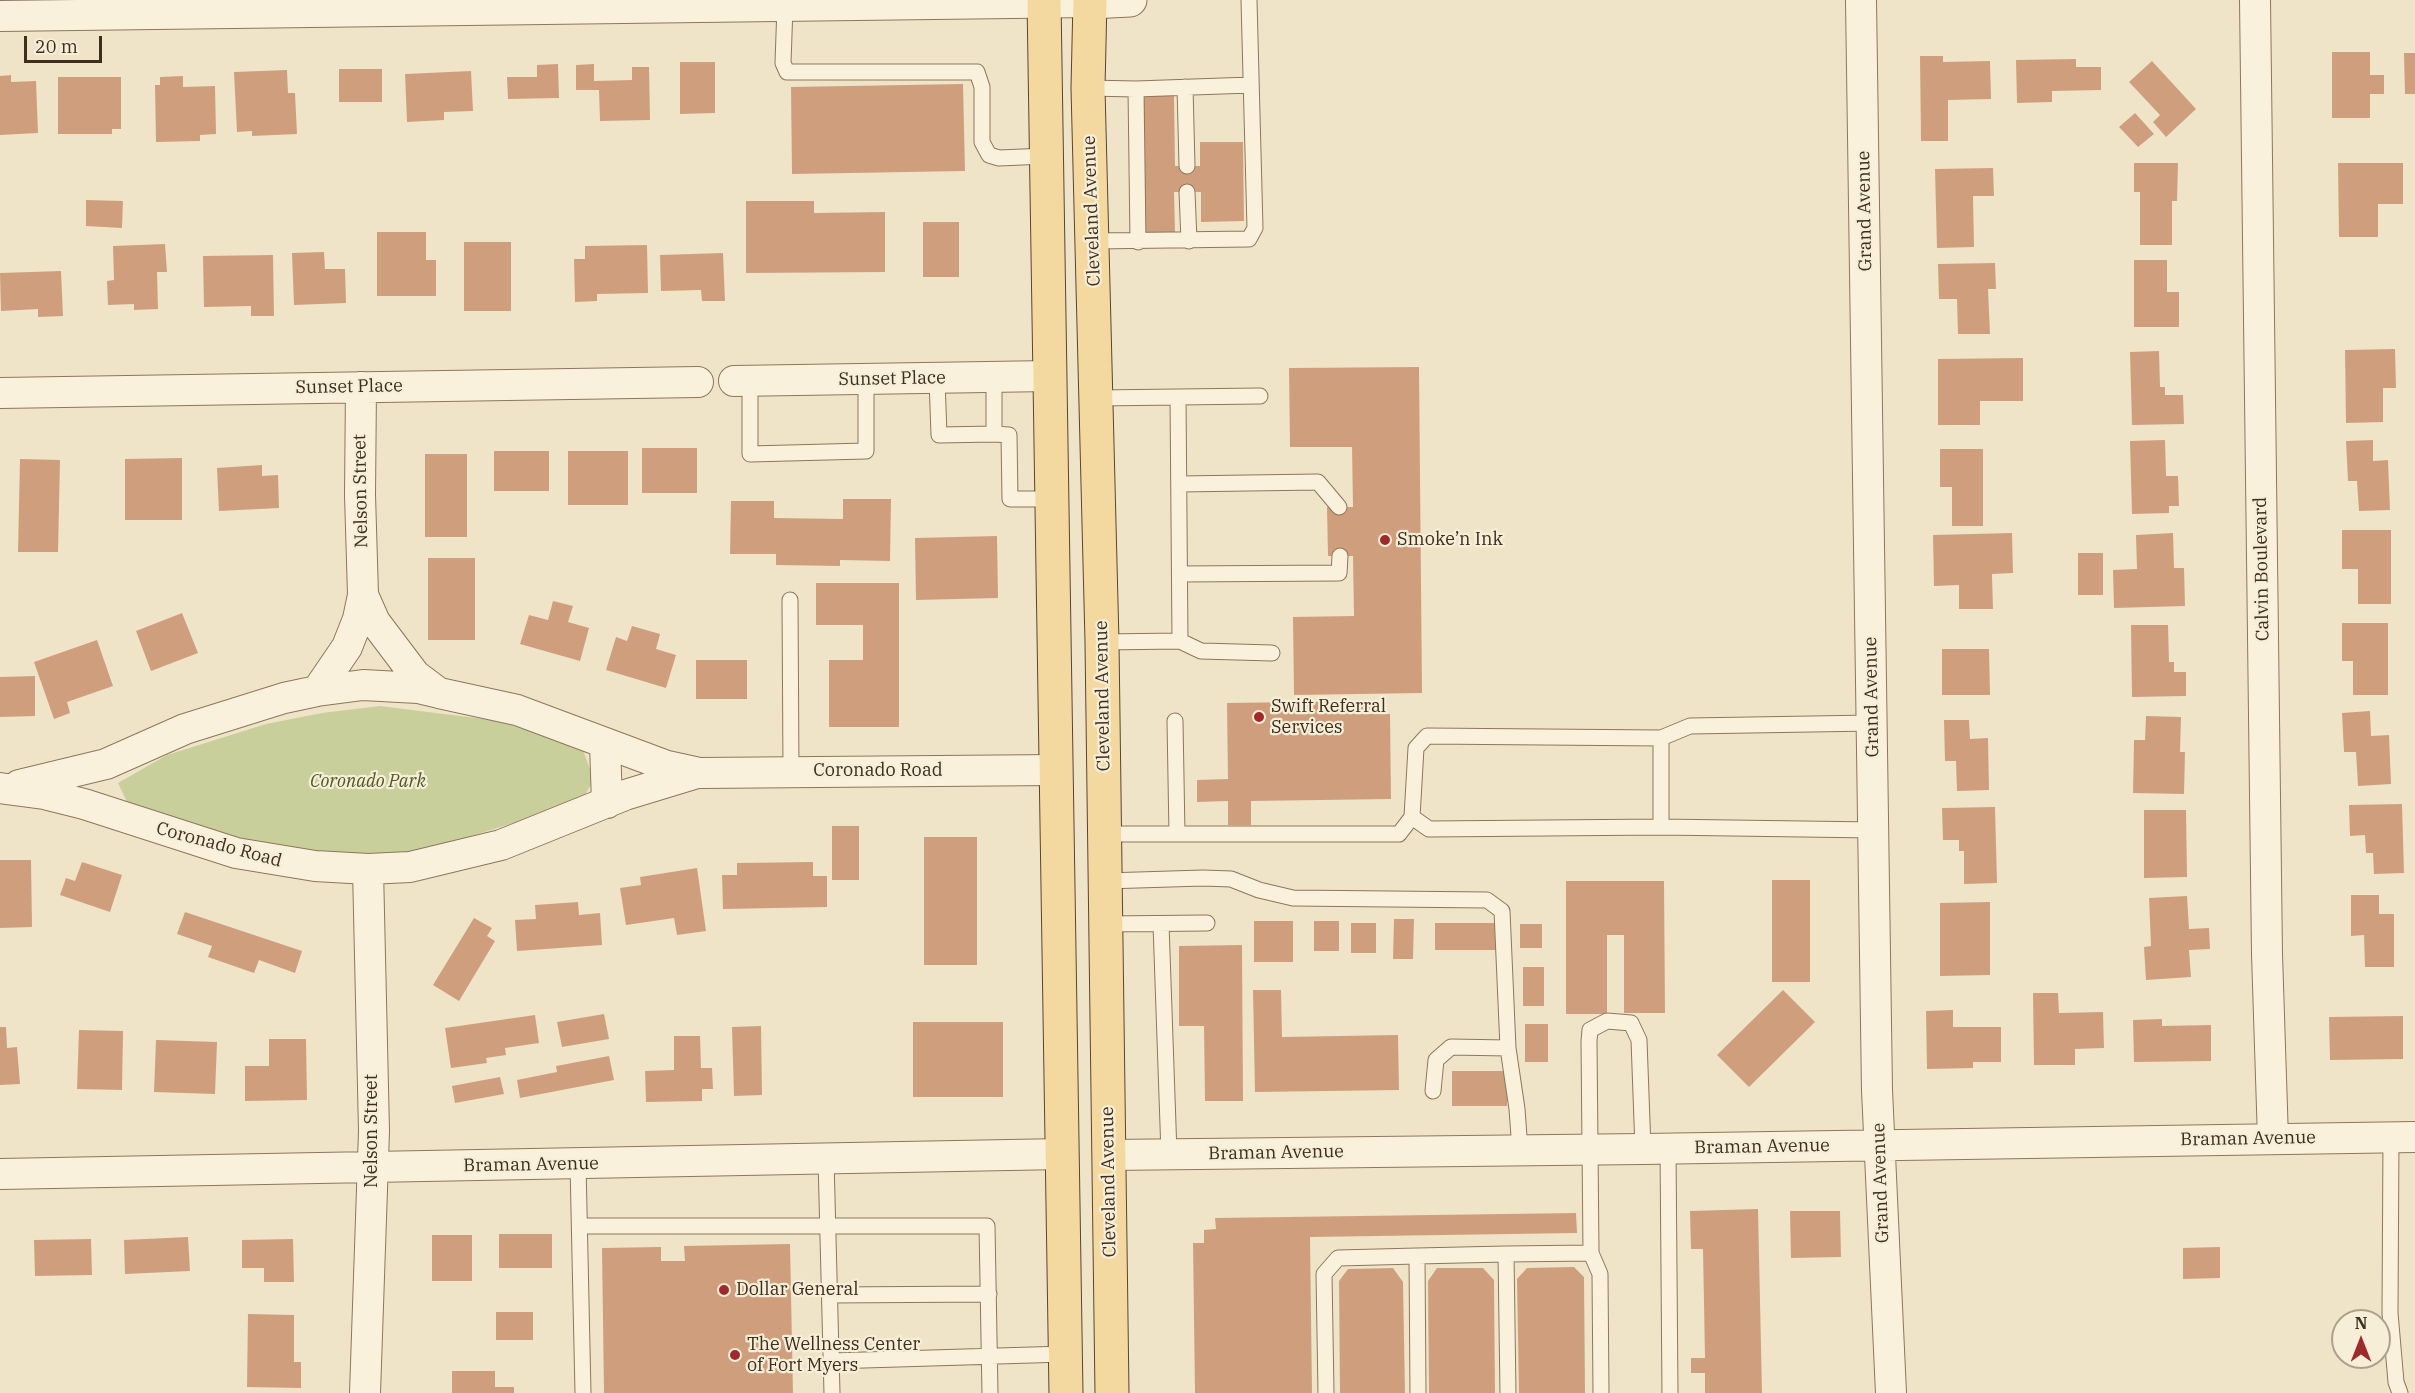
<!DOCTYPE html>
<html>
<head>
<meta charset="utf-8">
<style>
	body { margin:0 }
	#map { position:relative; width:2415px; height:1393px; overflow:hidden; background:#f0e4c8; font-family:"IBM Plex Serif",serif }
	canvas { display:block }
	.north { position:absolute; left:2331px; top:1309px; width:60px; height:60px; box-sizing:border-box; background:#f7eed8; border:2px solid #ada18e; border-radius:50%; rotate:0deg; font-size:16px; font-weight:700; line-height:24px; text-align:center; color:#3d2e20 }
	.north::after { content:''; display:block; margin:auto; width:21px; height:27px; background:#9e2a2b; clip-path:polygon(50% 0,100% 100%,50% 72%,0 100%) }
	.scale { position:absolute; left:24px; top:36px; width:78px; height:27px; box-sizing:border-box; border:3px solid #3d2e20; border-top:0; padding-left:8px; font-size:18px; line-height:21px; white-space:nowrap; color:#3d2e20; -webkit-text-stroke:4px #f7eed8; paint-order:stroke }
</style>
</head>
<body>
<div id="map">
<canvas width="2415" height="1393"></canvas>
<div class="north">N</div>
<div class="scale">20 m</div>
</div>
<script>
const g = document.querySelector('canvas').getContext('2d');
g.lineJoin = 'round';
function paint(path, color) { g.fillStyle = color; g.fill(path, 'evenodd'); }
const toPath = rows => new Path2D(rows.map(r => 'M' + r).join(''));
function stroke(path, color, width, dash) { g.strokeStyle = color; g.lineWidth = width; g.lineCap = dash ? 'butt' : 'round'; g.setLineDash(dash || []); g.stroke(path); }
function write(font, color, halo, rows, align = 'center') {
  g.font = font + ' "IBM Plex Serif",serif'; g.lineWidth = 4.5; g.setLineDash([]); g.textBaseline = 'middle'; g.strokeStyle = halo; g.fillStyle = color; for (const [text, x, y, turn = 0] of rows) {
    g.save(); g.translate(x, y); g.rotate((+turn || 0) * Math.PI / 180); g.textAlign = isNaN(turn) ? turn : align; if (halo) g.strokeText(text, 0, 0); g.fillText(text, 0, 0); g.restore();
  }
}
const green = toPath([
	[380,706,500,721,583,750,594,780,580,803,428,849,372,857,326,857,235,840,128,804,118,783,167,755,266,724,322,713]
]);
const building = toPath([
	[2332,52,2370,52,2370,75,2384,75,2384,94,2370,94,2370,118,2332,118],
	[2404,53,2415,53,2415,94,2405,94],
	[1920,56,1943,56,1943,62,1990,61,1991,99,1948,100,1948,141,1921,141],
	[2076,59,2076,67,2101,67,2101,90,2052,91,2052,102,2017,103,2016,60],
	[2152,61,2196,109,2166,137,2153,122,2160,115,2129,82],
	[680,62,715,62,715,113,680,114],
	[558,64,559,98,508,99,507,77,537,77,537,65],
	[594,64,594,81,632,80,632,67,649,67,650,120,600,121,599,90,576,90,576,65],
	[339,69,382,69,382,102,339,102],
	[287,70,288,93,295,93,297,134,252,136,252,131,237,132,234,72],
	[471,71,473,111,444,112,444,120,407,122,405,74],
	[11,75,11,82,36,81,38,133,0,135,0,76],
	[183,76,183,87,215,86,216,134,200,135,200,141,156,142,155,85,160,85,160,77],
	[58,77,121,77,121,129,112,129,112,134,58,134],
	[963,84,965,171,792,174,791,87],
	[1143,96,1174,96,1175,166,1200,166,1200,142,1243,142,1244,221,1201,222,1201,192,1174,192,1175,232,1145,232],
	[2135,113,2154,134,2138,147,2119,127],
	[2134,163,2178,163,2177,201,2172,201,2172,245,2140,245,2140,192,2134,192],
	[2338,163,2403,163,2403,204,2378,204,2378,237,2339,237],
	[1993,168,1994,196,1973,196,1974,247,1937,248,1935,169],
	[86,200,123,201,122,228,86,226],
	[746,201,814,201,814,213,885,212,885,272,746,273],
	[923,222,959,222,959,277,923,277],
	[377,232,426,232,426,260,436,260,436,296,377,296],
	[464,242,511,242,511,311,464,311],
	[165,244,167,272,157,272,158,309,134,310,134,304,108,305,107,281,114,280,113,246],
	[647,245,648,293,597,294,597,301,575,302,574,259,585,259,585,246],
	[324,252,325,269,345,269,346,303,294,305,292,253],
	[723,253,725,301,702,301,701,290,661,291,660,255],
	[273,255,274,316,251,316,251,306,204,307,203,256],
	[2134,260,2167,260,2167,292,2179,292,2179,327,2134,327],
	[1995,263,1996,289,1988,289,1990,334,1958,334,1957,299,1939,299,1938,264],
	[61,271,63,316,38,317,38,309,1,311,0,273],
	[2395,349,2396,388,2383,388,2383,422,2346,423,2345,350],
	[2159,351,2160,387,2165,387,2165,395,2183,395,2184,424,2132,425,2130,352],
	[2023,358,2023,401,1980,401,1980,425,1938,425,1938,359],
	[1419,367,1422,693,1294,695,1293,617,1354,616,1353,556,1328,556,1327,507,1353,507,1352,447,1290,447,1289,368],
	[2165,440,2166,476,2178,476,2179,506,2169,506,2169,513,2132,514,2130,441],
	[2373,440,2373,461,2388,460,2390,510,2359,511,2357,481,2348,481,2346,441],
	[642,448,697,448,697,493,642,493],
	[1940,449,1983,449,1983,526,1952,526,1952,487,1940,487],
	[494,451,549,451,549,491,494,491],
	[568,451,628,451,628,505,568,505],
	[425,454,467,454,467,537,425,537],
	[182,458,182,520,125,520,125,459],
	[20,459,60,460,58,552,18,552],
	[262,465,262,476,278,475,279,508,219,511,217,468],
	[843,499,891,499,890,561,840,560,840,566,776,565,776,554,730,554,731,501,774,501,774,518,843,519],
	[2342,530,2391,530,2391,604,2358,604,2358,569,2342,569],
	[2012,533,2013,573,1992,574,1993,609,1959,609,1959,585,1934,586,1933,535],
	[2173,533,2174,568,2184,568,2185,606,2114,608,2113,570,2137,569,2136,535],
	[997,536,998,598,916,600,915,538],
	[2078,553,2103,553,2103,595,2078,595],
	[428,558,475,558,475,640,428,640],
	[816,583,899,583,899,727,829,727,829,660,863,660,863,625,816,625],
	[553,601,573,606,568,622,589,628,580,661,520,644,529,615,548,620],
	[182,613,198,653,151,671,136,631],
	[2342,623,2388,623,2388,695,2353,695,2353,661,2342,661],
	[2131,625,2168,625,2169,662,2174,662,2174,672,2186,672,2186,696,2132,697],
	[632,626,660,634,656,649,676,655,666,688,606,670,616,637,627,641],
	[97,640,113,686,67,702,70,713,54,719,34,662],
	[1942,649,1989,649,1990,695,1942,695],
	[696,660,747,660,747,699,696,699],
	[35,676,35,716,0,717,0,677],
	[1370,701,1370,714,1390,714,1391,799,1251,801,1251,825,1228,825,1228,801,1197,802,1197,780,1228,779,1227,703],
	[2370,711,2371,736,2389,735,2391,784,2358,786,2356,752,2344,752,2342,713],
	[2146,716,2181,717,2180,752,2185,752,2184,794,2133,793,2134,740,2145,740],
	[1944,720,1969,720,1970,739,1988,738,1989,790,1957,791,1956,761,1945,761],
	[2402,804,2404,873,2374,874,2373,853,2366,853,2365,835,2350,836,2349,805],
	[1995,807,1997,883,1964,884,1964,851,1959,851,1959,840,1943,840,1942,808],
	[2144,810,2186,810,2187,877,2144,878],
	[832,826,859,826,859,880,832,880],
	[924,837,977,837,977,965,924,965],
	[0,860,31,860,32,927,0,928],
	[82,862,122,875,110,912,60,895,66,878,75,881],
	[813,862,813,876,827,876,827,907,723,909,722,875,737,875,737,863],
	[697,868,706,931,677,935,674,918,626,925,620,888,641,885,640,877],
	[1772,880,1810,880,1810,982,1772,982],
	[1566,881,1664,881,1665,1013,1624,1013,1624,935,1607,935,1607,1014,1566,1014],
	[2351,895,2379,895,2379,914,2394,914,2394,967,2365,967,2364,935,2351,936],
	[2187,896,2189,929,2209,928,2210,949,2189,950,2191,977,2146,980,2144,947,2151,946,2149,898],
	[578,902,579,915,600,913,602,945,517,951,515,920,536,919,535,905],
	[1990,902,1990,975,1940,976,1940,903],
	[185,912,302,951,295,973,259,960,254,973,208,957,212,946,177,934],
	[474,918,492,928,487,936,495,941,459,1001,433,985],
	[1394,919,1414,919,1413,959,1393,959],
	[1254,921,1293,921,1293,962,1254,962],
	[1314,921,1339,921,1339,951,1314,951],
	[1351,923,1376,923,1376,953,1351,953],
	[1435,923,1496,923,1496,950,1435,950],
	[1520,924,1542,924,1542,948,1520,948],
	[1242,945,1243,1101,1205,1101,1204,1026,1179,1026,1179,946],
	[1523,967,1544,967,1544,1006,1523,1006],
	[1253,990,1281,990,1282,1037,1398,1035,1399,1090,1255,1092],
	[1783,990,1815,1022,1749,1087,1717,1055],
	[2033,993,2058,993,2059,1013,2103,1012,2104,1048,2075,1049,2075,1065,2034,1065],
	[1953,1010,1953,1027,2001,1027,2001,1062,1973,1062,1973,1068,1927,1069,1926,1011],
	[604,1014,609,1039,562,1047,557,1022],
	[535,1015,539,1043,505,1048,506,1055,486,1058,487,1063,451,1068,445,1028],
	[2403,1016,2403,1059,2330,1060,2329,1017],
	[2162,1019,2162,1026,2211,1025,2211,1061,2134,1062,2133,1020],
	[913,1022,1003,1022,1003,1097,913,1097],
	[1525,1024,1548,1024,1548,1062,1525,1062],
	[761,1026,762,1095,734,1096,732,1027],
	[0,1027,6,1027,7,1048,17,1047,20,1084,0,1085],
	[79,1030,123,1031,122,1090,77,1089],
	[674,1036,700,1036,701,1068,712,1068,713,1089,702,1089,702,1101,646,1102,645,1071,674,1070],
	[269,1039,306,1039,307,1100,245,1101,245,1066,269,1066],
	[156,1040,217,1042,215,1094,154,1092],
	[609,1056,614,1080,520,1098,517,1080,557,1072,556,1066],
	[1452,1071,1507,1071,1507,1106,1452,1106],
	[500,1077,504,1094,455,1103,452,1086],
	[1758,1209,1762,1393,1705,1393,1705,1373,1691,1373,1691,1358,1705,1358,1703,1249,1691,1249,1690,1211],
	[1790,1211,1840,1211,1841,1257,1791,1258],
	[1576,1213,1577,1233,1310,1237,1312,1393,1195,1393,1193,1243,1204,1243,1204,1230,1216,1229,1215,1218],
	[499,1234,552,1234,552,1268,499,1268],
	[432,1235,472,1235,472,1281,432,1281],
	[188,1237,190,1271,125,1274,124,1240],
	[91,1239,92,1275,35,1276,34,1240],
	[293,1239,294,1282,264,1282,264,1268,242,1268,242,1240],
	[790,1244,793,1393,604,1393,602,1248,661,1247,661,1261,685,1261,684,1246],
	[2220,1247,2220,1278,2183,1279,2183,1248],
	[1574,1267,1584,1277,1585,1393,1519,1393,1517,1279,1527,1268],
	[1393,1268,1403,1282,1405,1393,1340,1393,1339,1281,1348,1269],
	[1437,1268,1483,1268,1494,1280,1495,1393,1429,1393,1428,1281],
	[496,1312,533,1312,533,1340,496,1340],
	[248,1314,294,1315,294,1362,301,1362,301,1388,247,1387],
	[452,1371,495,1371,495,1387,514,1387,514,1393,452,1393]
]);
const service = toPath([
	[785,6,783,63,787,72,977,72,982,87,982,142,989,155,999,158,1046,156],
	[1185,87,1187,166],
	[1088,88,1136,89,1251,85],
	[1136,89,1138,242],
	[1187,192,1189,241],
	[1093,241,1249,239,1255,228,1249,0],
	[937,379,939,435,994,434,994,378],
	[750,381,750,454,866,451,866,380],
	[1178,397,1260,396],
	[1097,398,1178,397,1180,641,1102,642],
	[994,434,1009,435,1010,499,1053,499],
	[1179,484,1318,482,1339,507],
	[1180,574,1339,573,1340,556],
	[790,600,791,771],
	[1180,641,1201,651,1272,653],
	[1175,721,1177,834],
	[1661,738,1661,827,1874,830],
	[1412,817,1429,829,1661,827],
	[1105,834,1399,834,1412,817,1416,748,1427,736,1661,738,1690,726,1872,723],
	[1105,881,1203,878,1231,879,1259,890,1293,898,1487,900,1502,911,1508,1048,1517,1109,1520,1150],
	[1105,924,1207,923],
	[1161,924,1169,1154],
	[1433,1091,1436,1060,1451,1047,1508,1048],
	[2391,1137,2390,1313,2396,1382,2400,1393],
	[1668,1148,1670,1393],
	[826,1159,832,1393],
	[578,1164,583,1393],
	[580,1226,987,1226,990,1393],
	[1417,1256,1506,1254],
	[830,1295,989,1294],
	[831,1361,1065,1354],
	[1326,1393,1324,1274,1338,1258,1417,1256,1418,1393],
	[1508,1393,1506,1254,1591,1253],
	[1601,1393,1600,1274,1591,1253,1589,1041,1590,1030,1607,1021,1631,1023,1639,1040,1643,1149]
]);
const minor = toPath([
	[1861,0,1877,1090,1891,1393],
	[2255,0,2267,954,2273,1139],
	[0,16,1090,2],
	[734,381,1050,376],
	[0,393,698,382],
	[363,595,375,622,415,675,439,693,517,710,667,766,699,773,1057,770],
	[317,691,363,685,418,688,439,693],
	[605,744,607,803],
	[19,785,106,764,185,729,284,698,317,691,347,647,358,619,363,595,360,495,361,387],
	[0,788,44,794,84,804,236,853,315,866,368,869,410,867,501,845,625,795,694,774],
	[1109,1155,1643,1149,2415,1137],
	[0,1174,1062,1154],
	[365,1393,374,1131,368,869]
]);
const tertiary = toPath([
	[1090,2,1130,0]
]);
const primary = toPath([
	[1044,0,1066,1393],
	[1090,0,1088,88,1102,642,1112,1393]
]);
const markers = [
	[1385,540,6,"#9e2a2b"],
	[1259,717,6,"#9e2a2b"],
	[724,1290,6,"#9e2a2b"],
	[735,1355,6,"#9e2a2b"]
];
const streetNames = [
	["Cleveland Avenue",1092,211,-92],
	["Grand Avenue",1865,211,-91],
	["Sunset Place",892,379,-1],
	["Sunset Place",349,387,-1],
	["Nelson Street",361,491,-91],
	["Calvin Boulevard",2262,569,-91],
	["Cleveland Avenue",1103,696,-91],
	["Grand Avenue",1872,697,-91],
	["Coronado Road",878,771],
	["Coronado Road",219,845,15],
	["Nelson Street",372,1131,-90],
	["Braman Avenue",2248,1139,-1],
	["Braman Avenue",1762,1147,-1],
	["Braman Avenue",1276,1153,-1],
	["Braman Avenue",531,1165,-1],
	["Cleveland Avenue",1109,1182,-91],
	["Grand Avenue",1881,1183,-92]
];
const poiNames = [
	["Smoke’n Ink",1397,540],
	["Swift Referral",1271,707],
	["Services",1271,728],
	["Dollar General",736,1290],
	["The Wellness Center",747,1345],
	["of Fort Myers",747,1366]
];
const parkNames = [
	["Coronado Park",368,782]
];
paint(green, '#c9cf9b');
paint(building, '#cf9f7d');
stroke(service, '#8d765c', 17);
stroke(minor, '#8d765c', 32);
stroke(tertiary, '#8d765c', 35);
stroke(primary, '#5b4430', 35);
stroke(service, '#faf1dc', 15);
stroke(minor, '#faf1dc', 30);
stroke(tertiary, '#faf1dc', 33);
stroke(primary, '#f3d9a0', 33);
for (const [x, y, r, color] of markers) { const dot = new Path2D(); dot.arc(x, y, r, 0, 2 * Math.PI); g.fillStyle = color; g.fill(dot); stroke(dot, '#f7eed8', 2); }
write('18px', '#3d2e20', '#f7eed8', streetNames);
write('18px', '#3d2e20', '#f7eed8', poiNames, 'left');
write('italic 18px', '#4d5a26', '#f7eed8', parkNames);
</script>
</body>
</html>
